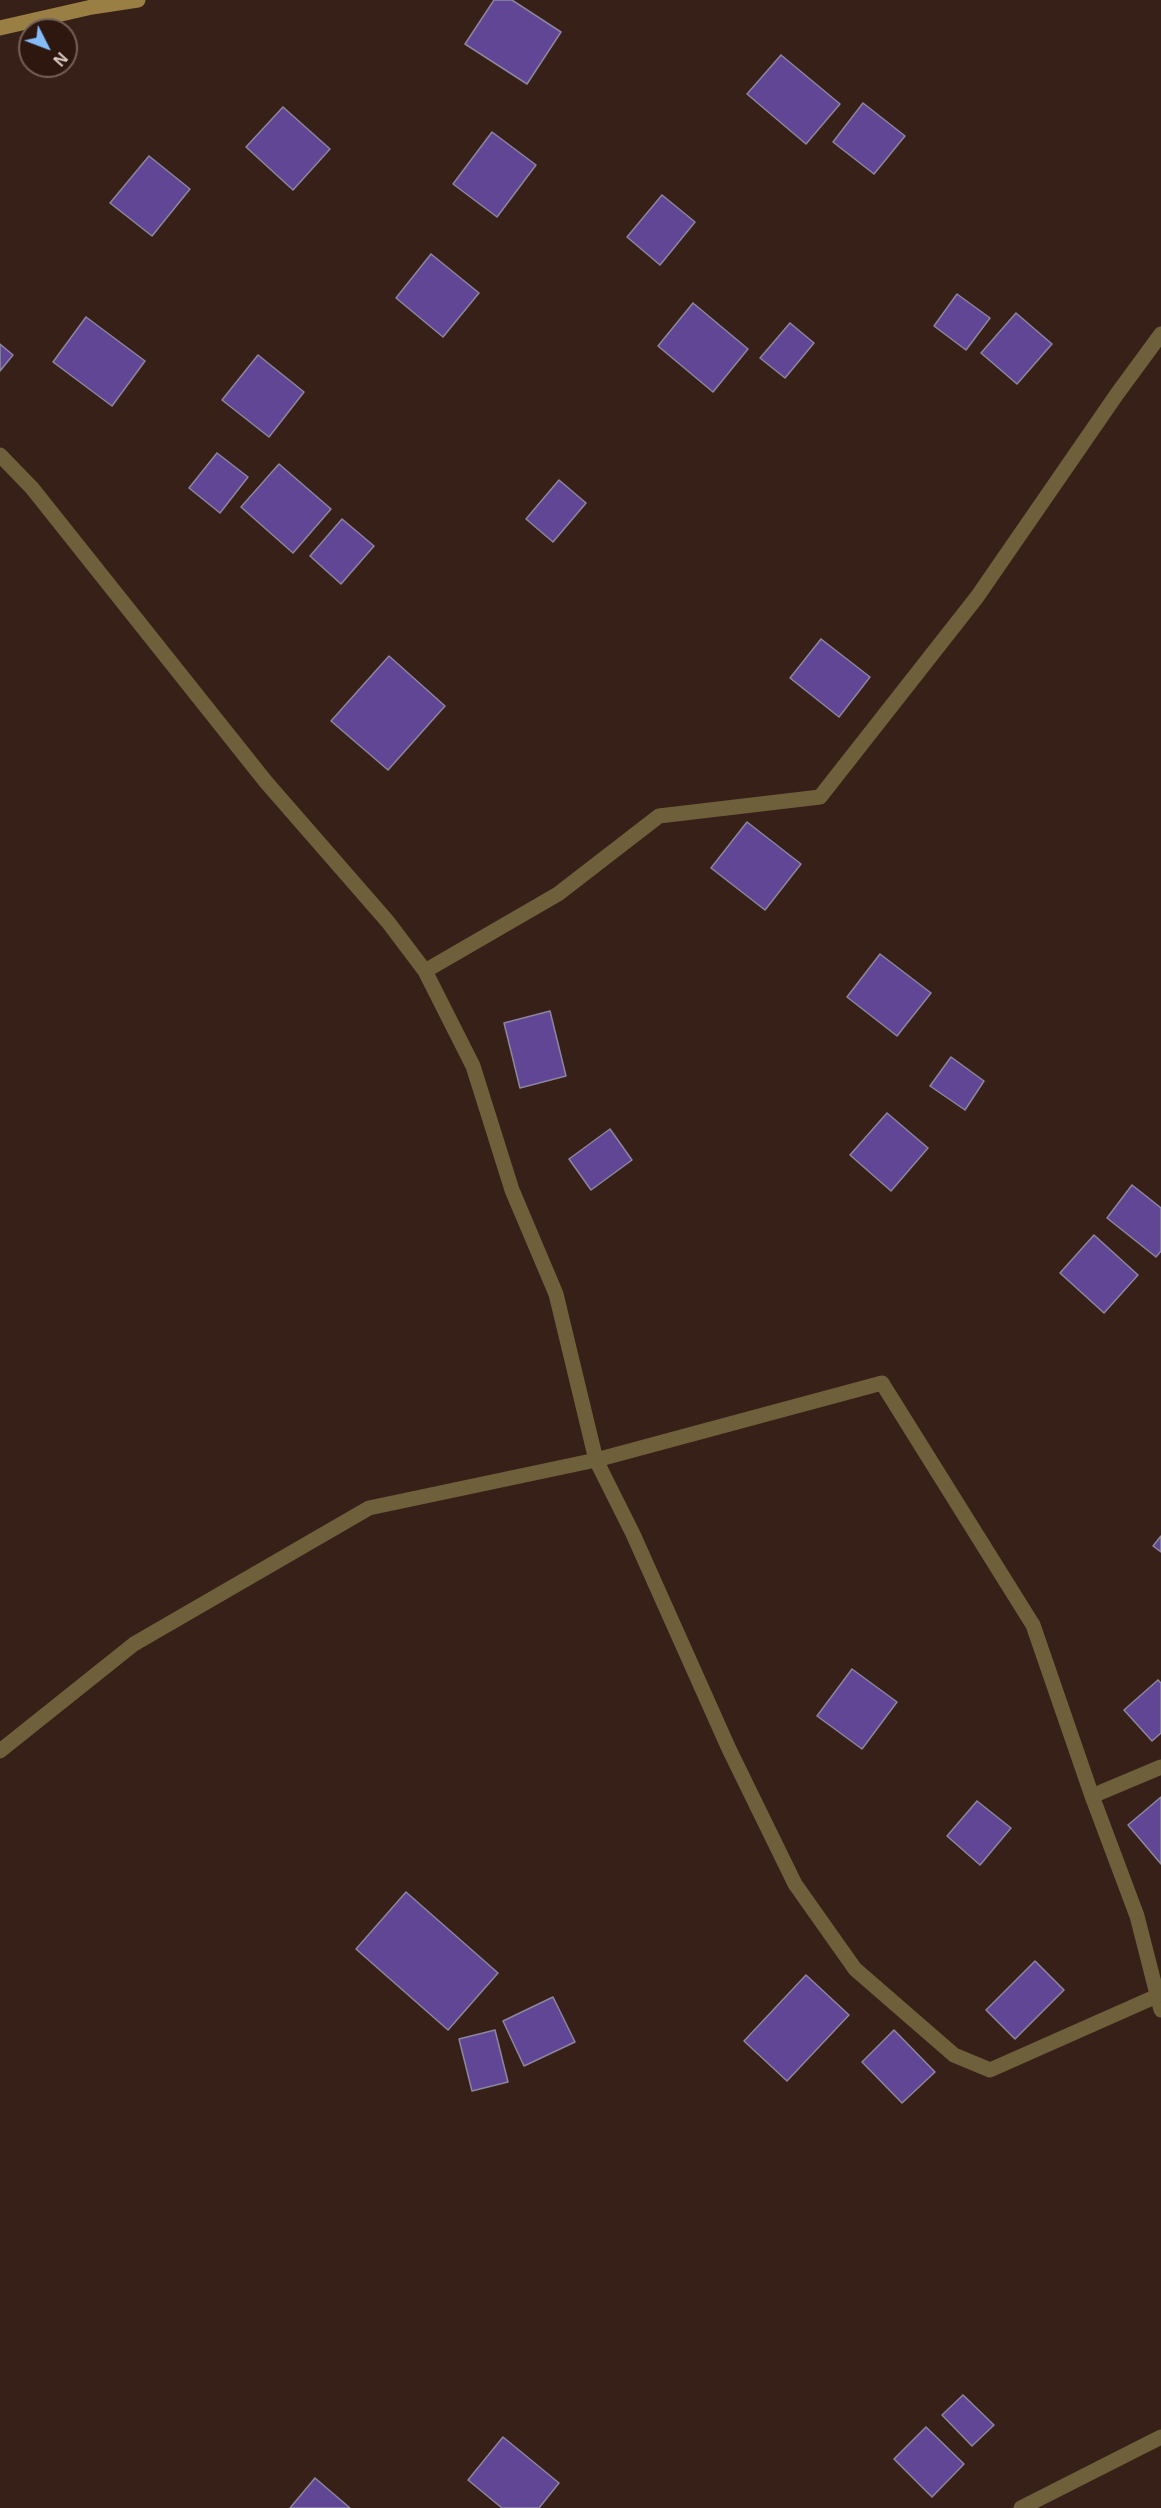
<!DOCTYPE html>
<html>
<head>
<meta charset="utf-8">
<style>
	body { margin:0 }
	#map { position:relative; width:1161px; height:2508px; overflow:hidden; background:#372018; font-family:Arial,sans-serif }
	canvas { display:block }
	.north { position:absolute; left:18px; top:18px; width:60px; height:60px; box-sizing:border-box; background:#2d170e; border:2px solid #746159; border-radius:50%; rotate:132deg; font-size:16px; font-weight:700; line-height:24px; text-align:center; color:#decfc9 }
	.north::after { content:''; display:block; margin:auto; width:21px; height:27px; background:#84bcfb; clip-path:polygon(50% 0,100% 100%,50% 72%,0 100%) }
</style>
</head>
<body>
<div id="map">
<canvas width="1161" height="2508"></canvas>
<div class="north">N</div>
</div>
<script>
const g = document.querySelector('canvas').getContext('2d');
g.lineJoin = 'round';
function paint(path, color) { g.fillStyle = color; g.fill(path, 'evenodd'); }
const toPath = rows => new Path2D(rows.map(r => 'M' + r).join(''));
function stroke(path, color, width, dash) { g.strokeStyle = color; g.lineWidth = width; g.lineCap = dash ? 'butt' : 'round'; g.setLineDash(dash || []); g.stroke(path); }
const building = toPath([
	[494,0,512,0,561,32,527,84,465,44,494,0],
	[781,55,840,104,806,144,747,94,781,55],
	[863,103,905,136,874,174,833,142,863,103],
	[283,107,330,149,293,190,246,147,283,107],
	[492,132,536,165,497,217,453,184,492,132],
	[149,156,190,189,152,236,110,203,149,156],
	[662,195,695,222,660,265,627,237,662,195],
	[431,254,479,293,443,337,396,298,431,254],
	[957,294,990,318,966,350,934,326,957,294],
	[693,303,748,349,713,392,658,346,693,303],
	[1016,313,1052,344,1017,384,981,353,1016,313],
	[86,317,145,361,112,406,53,362,86,317],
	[790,323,814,343,785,378,760,358,790,323],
	[0,344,13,355,0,371,0,344],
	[258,355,304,392,269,437,222,400,258,355],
	[217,453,248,477,220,513,189,488,217,453],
	[279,464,331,509,293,553,241,507,279,464],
	[559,480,586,503,553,542,526,519,559,480],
	[342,519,374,546,341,584,310,556,342,519],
	[821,639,870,677,839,717,790,678,821,639],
	[389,656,445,706,388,770,331,721,389,656],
	[747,822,801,864,765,910,711,868,747,822],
	[880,954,931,993,897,1036,847,997,880,954],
	[550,1011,566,1076,520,1088,504,1023,550,1011],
	[951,1057,984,1081,965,1110,930,1086,951,1057],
	[887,1113,928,1148,891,1191,850,1155,887,1113],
	[610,1129,632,1160,591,1190,569,1159,610,1129],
	[1132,1185,1161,1208,1161,1251,1156,1257,1107,1218,1132,1185],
	[1094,1235,1138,1275,1104,1313,1060,1273,1094,1235],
	[1161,1536,1161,1552,1153,1546,1161,1536],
	[852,1669,897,1702,862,1749,817,1716,852,1669],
	[1158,1680,1161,1683,1161,1733,1152,1741,1124,1710,1158,1680],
	[1161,1797,1161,1864,1128,1825,1161,1797],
	[977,1801,1011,1828,980,1865,947,1836,977,1801],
	[406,1892,498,1973,448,2030,356,1949,406,1892],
	[1035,1961,1064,1990,1015,2039,986,2010,1035,1961],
	[806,1975,849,2015,787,2081,744,2041,806,1975],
	[553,1997,575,2042,524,2066,503,2021,553,1997],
	[495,2030,508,2082,472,2091,459,2039,495,2030],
	[894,2030,935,2072,902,2103,862,2062,894,2030],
	[963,2395,994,2425,972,2446,942,2415,963,2395],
	[926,2427,964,2464,932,2497,894,2459,926,2427],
	[503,2437,559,2483,539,2508,502,2508,468,2480,503,2437],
	[315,2478,350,2508,290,2508,315,2478]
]);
const street = toPath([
	[0,455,32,488,266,782,388,922,425,971,473,1066,512,1190,556,1294,596,1460,633,1534,729,1749,795,1884,855,1969,954,2055,990,2070,1157,1996],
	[425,971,558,894,659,816,820,797,977,597,1117,394,1161,334],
	[0,1751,134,1644,369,1508,596,1460,882,1383,1033,1625,1092,1796,1161,1767],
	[1092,1796,1137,1916,1161,2010],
	[1021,2508,1161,2437]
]);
const secondary = toPath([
	[0,28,92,7,138,0]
]);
paint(building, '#604694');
stroke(building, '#8c869f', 1.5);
stroke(street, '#6f603c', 15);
stroke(secondary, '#997f44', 15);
</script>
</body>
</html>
